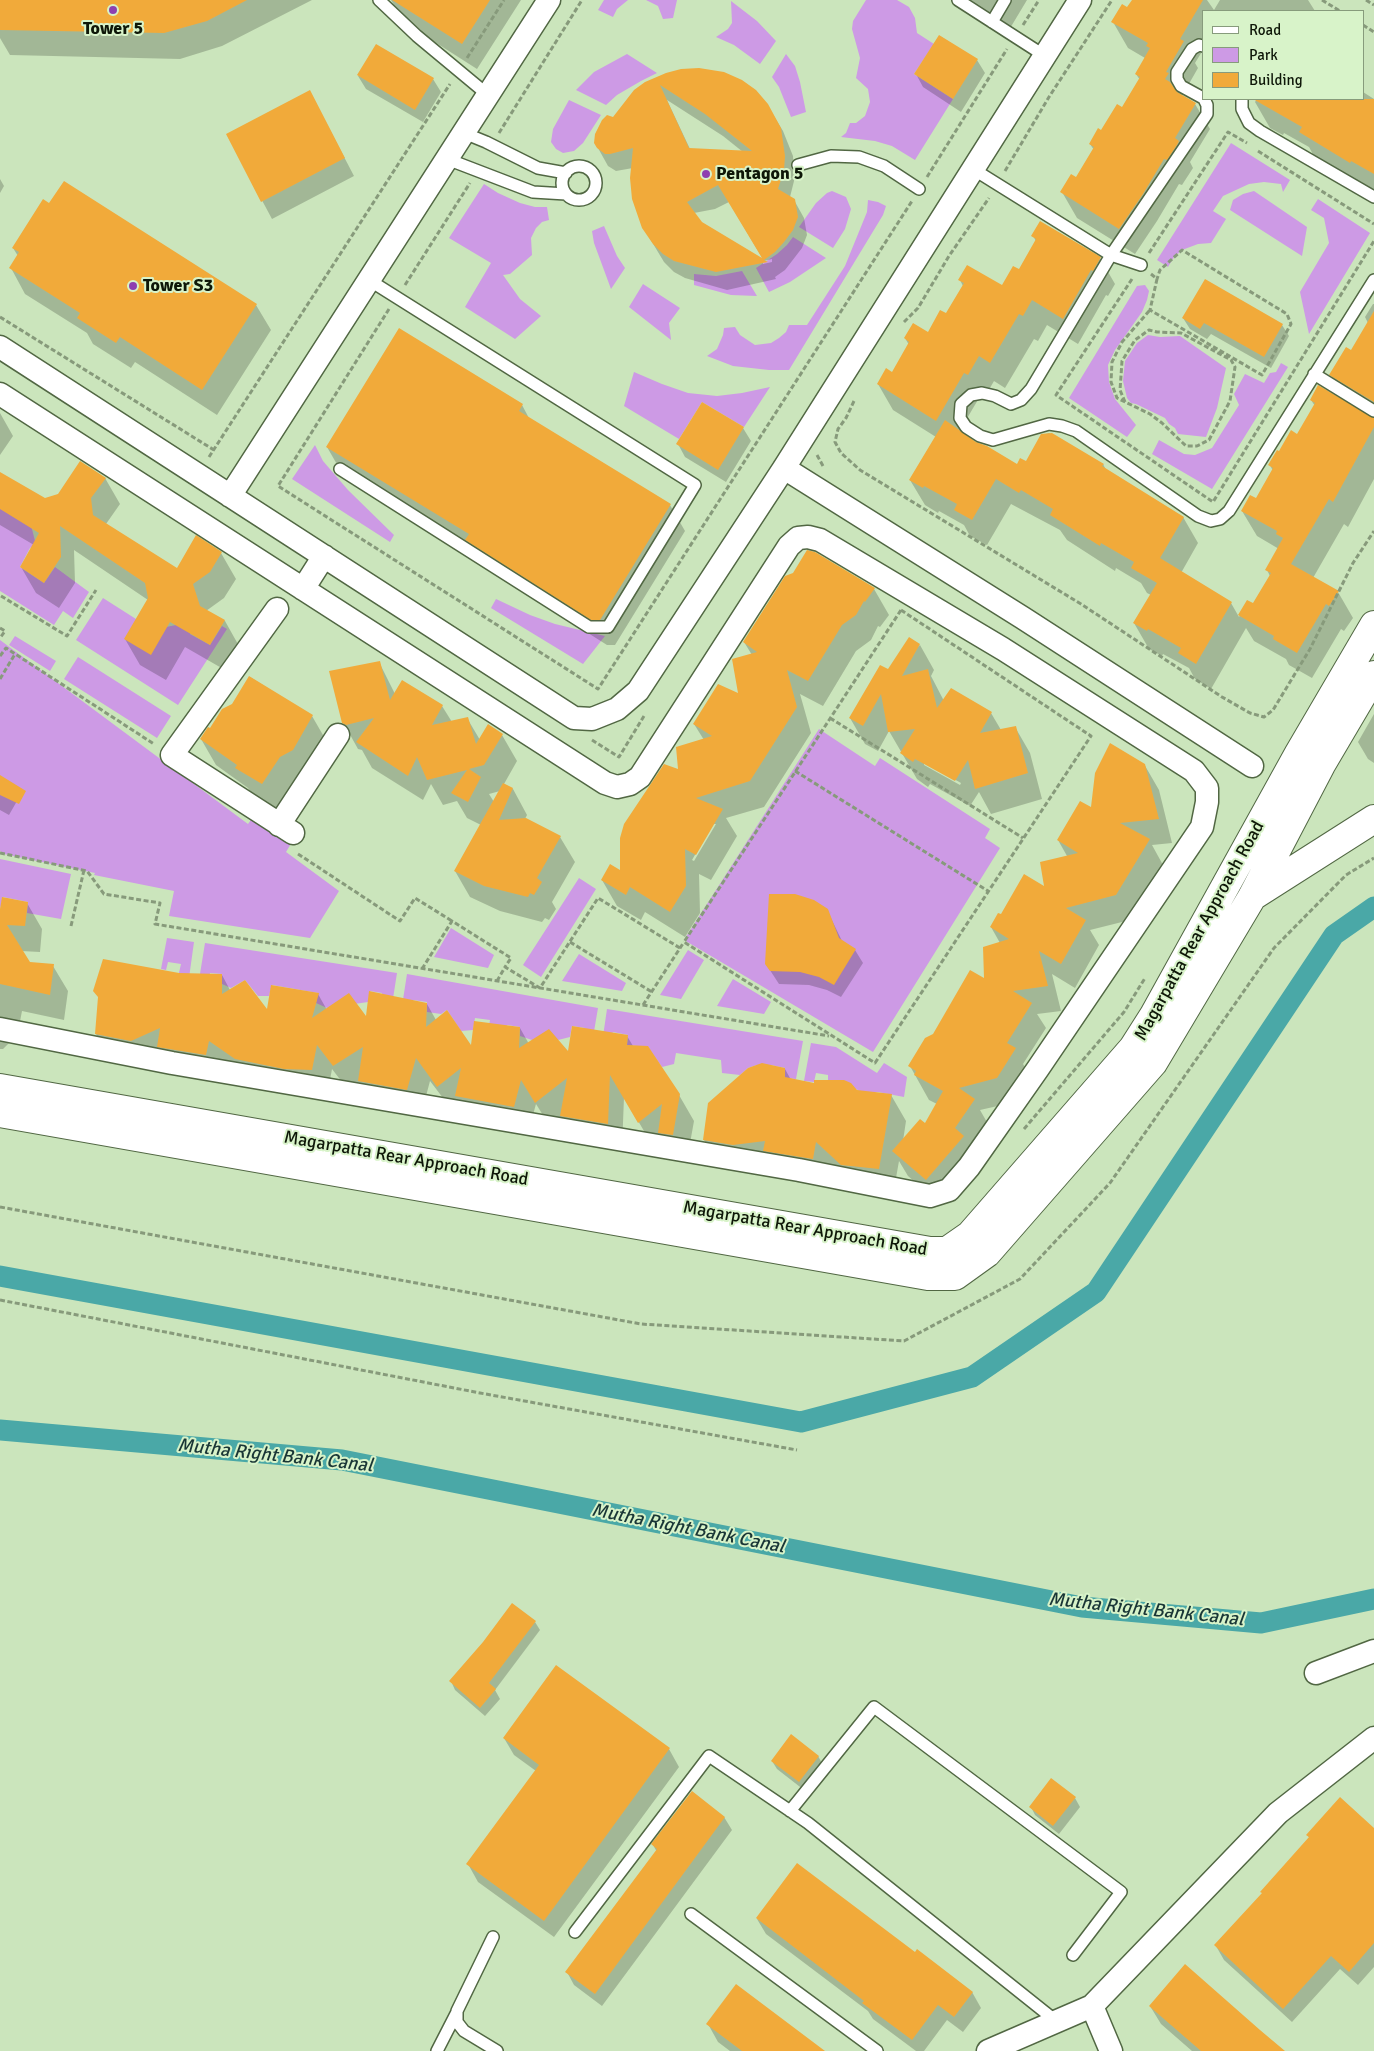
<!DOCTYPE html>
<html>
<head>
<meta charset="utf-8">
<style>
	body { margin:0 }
	#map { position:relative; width:1374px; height:2051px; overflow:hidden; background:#cbe5bc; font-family:Signika,sans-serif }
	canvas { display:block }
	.legend { position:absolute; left:1202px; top:10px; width:162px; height:90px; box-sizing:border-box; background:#d8f3c9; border:1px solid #879b7c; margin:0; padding:6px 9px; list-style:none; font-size:15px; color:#0e1708 }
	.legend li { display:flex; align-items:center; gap:10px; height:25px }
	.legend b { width:25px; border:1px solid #879b7c }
</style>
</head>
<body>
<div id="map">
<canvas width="1374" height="2051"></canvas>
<ul class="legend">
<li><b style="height:6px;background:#fff"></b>Road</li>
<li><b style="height:14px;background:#cd9ae5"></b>Park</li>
<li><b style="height:14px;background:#f1aa3a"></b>Building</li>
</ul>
</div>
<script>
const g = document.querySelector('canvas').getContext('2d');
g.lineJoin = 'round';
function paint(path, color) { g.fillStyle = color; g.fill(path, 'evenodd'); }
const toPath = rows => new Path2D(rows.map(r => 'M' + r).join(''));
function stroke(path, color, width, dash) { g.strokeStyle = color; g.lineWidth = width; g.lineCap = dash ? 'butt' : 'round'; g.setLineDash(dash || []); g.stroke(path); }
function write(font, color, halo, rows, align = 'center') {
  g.font = font + ' Signika,sans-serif'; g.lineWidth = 4; g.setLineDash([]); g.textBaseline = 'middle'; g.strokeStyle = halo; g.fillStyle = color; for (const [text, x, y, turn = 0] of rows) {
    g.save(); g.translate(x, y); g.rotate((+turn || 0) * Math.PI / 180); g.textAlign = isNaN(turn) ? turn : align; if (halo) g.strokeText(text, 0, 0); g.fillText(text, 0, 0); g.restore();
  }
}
const green = toPath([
	[604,0,628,0,617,9,613,17,598,10],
	[646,0,677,0,673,18,663,19,658,6],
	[866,0,897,0,909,7,915,18,917,33,934,44,914,74,953,99,915,160,892,146,875,141,841,137,846,133,850,123,856,123,865,116,870,102,868,89,856,78,860,58,852,29,853,21],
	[731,1,757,21,776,41,760,64,734,45,716,37,728,29,732,23],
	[627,54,657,73,641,81,617,95,606,105,576,90,594,72],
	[786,54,795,66,800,82,806,112,791,117,779,87,772,77],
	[569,100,601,115,583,143,574,151,563,153,556,149,551,142,553,129],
	[1231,143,1290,180,1283,192,1281,184,1264,182,1249,184,1223,196,1213,211,1226,219,1211,243,1198,244,1182,250,1174,257,1168,267,1157,260],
	[484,184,498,193,520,203,535,207,547,207,549,220,542,222,536,228,531,238,532,255,510,274,503,275,520,299,541,316,515,339,465,307,491,263,449,238],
	[832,191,846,197,851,209,845,229,833,248,799,227,816,203,827,193],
	[1254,191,1307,227,1302,256,1230,210,1233,200,1243,194],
	[1318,199,1370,233,1309,334,1300,292,1329,243,1324,218,1311,210],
	[868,200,878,202,886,206,883,215,789,370,769,370,733,366,707,356,717,349,723,335,724,328,735,327,740,335,755,345,771,343,779,338,786,332,789,325,807,325,845,266,867,212],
	[604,226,617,256,625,268,611,289,594,243,592,231],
	[793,237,826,258,790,282,769,292,756,268,777,254,787,245],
	[742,271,757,296,731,295,694,285,694,274,716,276],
	[643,284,680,308,669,323,671,340,629,307],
	[1145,285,1149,291,1147,300,1142,312,1115,350,1108,365,1109,382,1115,399,1136,425,1127,437,1069,398,1137,286],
	[1148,335,1160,337,1180,336,1226,368,1217,408,1206,437,1178,434,1175,428,1169,424,1165,418,1136,404,1131,403,1127,398,1123,381,1125,361,1137,343],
	[1281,363,1288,367,1212,489,1152,454,1159,440,1184,454,1195,455,1212,448,1239,405,1234,394,1245,374,1264,383,1270,373,1276,372],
	[634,372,662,384,688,393,717,396,742,393,770,387,744,427,702,402,679,439,624,406],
	[315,445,323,461,348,490,394,535,390,542,292,479],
	[0,509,28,513,36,545,30,548,20,567,44,583,55,567,89,592,73,618,63,611,54,625,0,591],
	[103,598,136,619,161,628,191,622,195,624,190,634,210,645,222,626,227,629,178,705,76,640],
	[496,599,530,615,555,624,605,636,583,664,491,608],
	[15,636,56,661,50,671,9,645],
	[0,640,248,824,253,817,292,842,286,852,339,891,310,938,169,916,174,891,94,875,95,873,4,854,0,851],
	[78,657,171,716,157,738,64,679],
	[819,729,875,766,880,758,990,829,985,838,1000,848,873,1052,684,940],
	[0,859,71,874,61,919,27,913,28,902,3,897,0,909],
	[579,878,596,889,541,977,523,965],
	[451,928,494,955,488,968,434,957],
	[167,938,194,942,189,978,178,977,181,964,168,962,166,970,161,969],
	[205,943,397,973,392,1005,381,1004,382,993,370,991,368,1002,327,1008,316,1003,318,993,272,985,269,996,258,996,245,980,231,988,222,984,222,974,210,973,209,981,199,980],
	[688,950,704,960,681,999,660,995],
	[579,954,626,983,622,991,562,981],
	[407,974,598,1008,591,1049,585,1028,572,1026,570,1037,558,1040,532,1040,520,1036,520,1027,507,1025,505,1033,488,1030,490,1020,475,1018,473,1030,461,1031,447,1010,441,1014,427,1012,427,1002,413,1000,412,1008,402,1006],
	[733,979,771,1002,764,1014,717,1006],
	[607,1009,803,1041,796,1079,785,1078,785,1068,771,1065,757,1065,748,1068,740,1075,722,1073,721,1060,676,1053,674,1064,662,1067,648,1047,627,1045,628,1035,613,1032,601,1050],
	[811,1043,836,1047,877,1073,884,1063,907,1077,904,1097,878,1092,864,1094,856,1089,828,1081,828,1075,816,1073,814,1082,804,1081]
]);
const shadow = toPath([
	[0,0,312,0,222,46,180,59,10,55,0,38],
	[391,0,521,0,477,69,405,23],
	[959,0,1027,0,1009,30],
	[1133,0,1207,0,1214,10,1220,0,1308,0,1315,11,1203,11,1203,50,1195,63,1198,68,1182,96,1195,104,1210,129,1190,162,1193,168,1182,185,1179,184,1157,221,1135,254,1077,218,1062,192,1077,178,1094,150,1090,144,1123,109,1140,80,1136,74,1145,58,1128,48,1113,22,1128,9],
	[940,36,977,60,985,73,961,112,923,87,916,74],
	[667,74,772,113,783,131,793,156,794,181,790,197,794,200,804,218,807,235,802,248,785,270,775,277,776,279,727,290,685,278,674,272,664,262,643,227,633,168,616,171,608,166,598,148,614,118],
	[667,100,723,136,743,152,690,149],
	[729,202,764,261,772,259,772,262,763,264,763,261,701,223,694,213,715,209],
	[358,76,433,79,441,92,423,122,366,89],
	[1363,92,1374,99,1374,190,1366,186,1365,188,1315,158,1309,147,1284,133,1283,135,1270,128,1255,102,1257,99,1363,99],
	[319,109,354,176,272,219,227,135],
	[0,179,4,186,0,193],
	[1033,236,1100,258,1115,284,1108,296,1106,295,1078,344,1047,325,1038,341,1034,339,1005,388,994,381,983,400,979,398,959,432,975,443,1017,466,1027,463,1042,435,1049,433,1103,464,1106,470,1183,517,1198,543,1181,573,1231,603,1239,617,1247,602,1253,605,1270,576,1267,570,1279,549,1257,536,1242,511,1256,500,1273,471,1270,465,1298,435,1315,406,1311,400,1374,420,1374,479,1348,527,1344,524,1313,578,1338,592,1353,618,1344,631,1341,629,1312,678,1289,665,1286,659,1254,641,1246,628,1211,689,1195,679,1189,668,1163,654,1162,656,1149,649,1134,623,1151,595,1147,593,1141,583,1116,568,1115,571,1067,540,1060,530,1011,504,987,545,970,536,964,525,939,511,938,513,925,505,910,480,936,437,893,410,878,384,892,374,909,345,905,338,928,334,946,315,963,286,960,280,1002,287,1019,271,1036,241],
	[13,248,256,305,271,330,217,415,135,362,131,368,93,344,87,333,25,294,11,268,18,256],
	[1373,304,1374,304,1374,418,1346,401,1331,375,1352,352,1368,323,1365,317],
	[1183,318,1282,325,1289,336,1271,368,1211,334,1207,339,1190,329],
	[522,405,530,420,670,505,685,531,615,645,607,645,482,566,342,473,327,447],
	[0,413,13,436,0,455],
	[743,428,751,441,726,482,685,457,678,444],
	[0,473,45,499,105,478,120,504,106,524,177,570,196,537,221,553,236,579,224,598,206,611,225,621,239,646,225,670,185,647,166,680,140,665,125,639,148,600,74,550,75,583,59,608,36,593,21,567,34,545,0,525],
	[874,589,889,615,880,627,878,626,871,640,856,651,823,706,800,694,811,733,764,807,726,818,737,836,711,880,699,874,700,913,685,937,645,912,641,920,617,906,602,880,621,873,680,771,704,740,694,724,739,695,752,655,744,642],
	[713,824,716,824,694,861,692,860],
	[920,645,934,670,931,676,944,701,991,713,1001,730,1015,727,1030,753,1042,799,991,814,979,792,970,806,930,784,928,787,917,779,889,731,878,751,865,744,850,718,888,671],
	[924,762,961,783,960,785,924,765],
	[379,662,395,694,442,706,452,722,467,718,480,740,502,735,517,761,504,784,513,789,527,815,525,819,560,837,575,862,552,902,556,909,549,920,545,918,542,922,500,911,470,897,455,871,481,825,467,818,457,801,443,805,431,784,423,800,372,768,362,750,358,749,343,722],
	[500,791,494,802,489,794],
	[250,677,312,716,327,742,278,809,252,794,248,788,216,765,201,739,233,705],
	[1374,714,1374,763,1368,759,1358,742],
	[1144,764,1159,790,1172,843,1152,845,1163,865,1130,920,1090,930,1099,945,1075,988,1052,974,1061,1011,1037,1014,1046,1028,1023,1064,1029,1074,1011,1103,980,1110,988,1124,941,1204,908,1176,899,1161,893,1195,719,1166,704,1140,785,1069,791,1080,856,1091,891,1095,906,1121,903,1141,925,1125,937,1104,929,1100,910,1066,934,1035,985,980,1000,943,991,927,1001,916,1046,888,1067,856,1058,840],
	[0,782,17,801,9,815,0,810],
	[27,903,42,929,40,952,21,951,29,964,53,966,68,991,64,1020,22,1011,16,1042,10,1042,3,1049,0,1049,0,915],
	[827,910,842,941,855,950,863,963,841,997,827,990,809,985,779,984,766,964],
	[179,974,222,975,230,990,268,1012,318,994,327,1010,367,1019,427,1004,436,1020,471,1048,520,1028,529,1044,569,1054,627,1036,633,1046,679,1095,694,1121,687,1160,654,1148,624,1097,622,1149,551,1128,536,1104,528,1133,453,1111,430,1081,421,1115,374,1107,361,1084,349,1091,332,1069,327,1096,111,1060,96,1034],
	[535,1622,540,1630,495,1690,500,1699,485,1716,455,1690,451,1681],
	[504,1738,669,1749,679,1767,554,1937,478,1882,468,1864,536,1771,514,1755],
	[818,1756,823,1765,804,1790,777,1769,772,1761],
	[1075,1798,1080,1807,1059,1834,1035,1815,1031,1807],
	[724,1817,732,1830,602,2006,574,1985,567,1972,657,1852,653,1845],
	[1374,1830,1374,1967,1358,1985,1340,1969,1292,2022,1224,1960,1216,1946,1263,1894,1310,1838,1307,1835],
	[757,1919,915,1954,972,1992,981,2008,963,2032,947,2020,924,2051,916,2051,873,2019,868,2011,766,1934],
	[1150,2006,1283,2051,1192,2051,1161,2024],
	[708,2024,823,2051,730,2051,718,2042]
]);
const canal = toPath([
	[0,1276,801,1422,972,1377,1096,1292,1334,935,1374,907],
	[0,1430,342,1460,1082,1607,1261,1623,1374,1599]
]);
const building = toPath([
	[0,0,247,0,207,21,164,33,0,30],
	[392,0,490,0,462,44],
	[1132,0,1203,0,1180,39,1184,41,1166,72,1169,73,1165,79,1170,82,1177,92,1196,103,1175,138,1179,141,1177,145,1167,160,1164,159,1143,194,1119,229,1060,192,1071,174,1076,177,1094,147,1089,144,1098,128,1101,130,1117,104,1122,107,1140,77,1135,74,1150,48,1146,46,1148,43,1111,22,1122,4,1127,7],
	[939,35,978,59,953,99,914,74],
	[376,44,434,78,415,110,357,75],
	[699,68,724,72,742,80,756,90,768,104,781,128,785,156,784,170,778,189,795,199,798,217,793,230,784,242,775,252,764,260,768,262,716,272,674,261,663,254,653,244,642,228,632,199,630,178,633,148,610,154,605,154,597,148,594,143,595,134,602,120,607,115,613,117,634,90,645,82,666,73,681,69],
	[660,85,705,114,752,151,689,148],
	[718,185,762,258,702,222,687,202],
	[310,90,345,158,261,202,226,134],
	[1253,99,1374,99,1374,174,1351,161,1350,163,1299,132,1302,127],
	[64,181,257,304,202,390,120,337,116,343,77,318,80,313,9,268,19,252,12,248,43,199,49,203],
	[1040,221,1101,257,1093,271,1091,270,1063,319,1032,300,1023,316,1019,314,990,363,979,356,968,375,964,373,936,421,877,384,886,368,892,372,909,342,904,338,913,323,928,332,940,310,946,313,964,283,958,280,967,265,1002,285,1013,266,1019,269,1036,239,1031,236],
	[1205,279,1283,324,1264,357,1204,323,1200,329,1182,318],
	[1374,311,1374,402,1329,375,1346,347,1351,350],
	[399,328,523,404,519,411,671,504,600,620,591,620,465,540,469,534,326,447],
	[1318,385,1374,418,1374,427,1333,502,1329,499,1291,564,1339,591,1329,606,1326,604,1297,653,1273,639,1274,636,1238,615,1247,600,1253,603,1271,573,1265,570,1283,538,1276,534,1277,531,1241,511,1250,495,1256,498,1273,468,1268,465,1277,450,1279,451,1291,430,1297,434,1315,403,1310,400],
	[702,402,744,427,718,470,676,444],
	[945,420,976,442,987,446,1017,464,1020,458,1026,461,1041,434,1052,433,1104,464,1102,466,1184,517,1160,558,1232,602,1196,664,1178,653,1181,648,1148,629,1147,631,1133,623,1157,583,1131,568,1134,562,1101,543,1100,546,1050,515,1053,509,1021,490,1019,493,996,479,972,520,954,510,957,504,924,486,923,488,909,480],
	[80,461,106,478,91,498,93,515,177,568,196,535,222,552,210,572,193,584,200,606,225,620,210,645,170,622,151,655,124,639,148,598,145,583,60,526,61,557,44,583,20,567,39,533,0,509,0,472,45,498,58,494],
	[807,550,815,552,875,588,865,602,864,601,856,615,842,625,808,681,787,670,797,707,750,781,696,798,723,809,696,855,685,849,686,886,670,912,630,887,626,895,601,880,610,864,620,870,620,838,624,824,664,764,678,769,676,747,712,736,693,724,718,684,738,693,732,659,757,652,743,642,785,576,793,573],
	[909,637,920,644,902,676,928,669,937,708,951,688,992,712,980,733,1016,726,1028,773,975,789,968,760,955,781,915,759,913,762,900,753,915,729,888,732,881,694,863,726,849,718,880,665,888,669],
	[380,661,390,700,402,680,443,705,432,725,468,717,476,744,488,724,503,734,484,765,469,769,481,777,468,802,451,793,467,770,427,780,417,757,408,776,356,742,374,718,346,725,342,723,329,671],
	[249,676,313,715,293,750,280,757,262,784,235,768,237,765,200,739,208,727,210,728,222,709,232,704],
	[1110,743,1145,764,1159,819,1120,823,1150,839,1116,895,1066,908,1086,920,1061,964,1039,951,1048,986,1013,991,1032,1003,1007,1043,1016,1048,997,1078,959,1088,975,1099,955,1128,964,1136,926,1180,892,1151,920,1119,925,1123,943,1091,914,1075,916,1071,908,1066,925,1038,933,1034,970,970,984,978,983,947,1009,939,990,927,998,913,1001,914,1024,874,1044,886,1040,862,1078,853,1057,840,1080,801,1091,807,1095,773],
	[0,775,26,791,19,804,0,795],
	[503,783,513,788,499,820,526,818,561,836,537,878,542,882,534,895,530,893,528,897,484,886,454,871],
	[769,894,795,894,814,900,828,909,839,938,856,949,834,985,819,977,800,972,770,971,765,964],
	[2,897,28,902,25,926,7,925,30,962,54,964,50,995,0,984,0,909],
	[103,959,179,973,222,974,222,994,245,980,267,1009,271,985,319,993,312,1018,349,993,366,1016,369,991,427,1003,426,1027,447,1010,471,1045,474,1021,520,1027,519,1048,549,1029,568,1051,572,1026,628,1035,627,1045,648,1046,680,1094,673,1135,658,1133,662,1104,638,1123,610,1075,608,1124,560,1116,567,1078,535,1103,521,1080,514,1107,455,1096,461,1068,437,1087,416,1058,407,1090,358,1081,363,1047,333,1066,317,1045,312,1070,284,1069,235,1059,209,1041,206,1055,157,1047,160,1028,131,1041,95,1034,98,997,93,991],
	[762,1063,785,1068,785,1077,814,1083,814,1080,844,1080,851,1083,857,1090,892,1094,879,1169,841,1165,816,1142,813,1159,763,1151,765,1141,733,1145,703,1140,708,1103,748,1068],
	[512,1603,536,1621,489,1683,496,1689,480,1708,449,1681,483,1642],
	[556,1665,670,1748,544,1921,466,1864,539,1765,503,1738],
	[791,1734,819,1756,799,1782,771,1761],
	[1051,1778,1076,1797,1053,1826,1029,1807],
	[692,1791,725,1817,595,1994,565,1972,657,1849,651,1844],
	[1340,1797,1374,1828,1374,1943,1349,1972,1331,1956,1283,2009,1214,1945,1262,1893,1260,1892,1309,1837,1306,1835],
	[797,1863,915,1952,917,1949,973,1992,954,2017,938,2005,912,2040,862,2003,864,2001,756,1918],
	[1185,1964,1260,2030,1285,2051,1201,2051,1149,2006],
	[736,1984,825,2051,742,2051,706,2024]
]);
const path = toPath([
	[1322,0,1340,11],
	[1366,0,1374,5],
	[1023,25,1039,0],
	[1363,25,1374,32],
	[467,58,504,0],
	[499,133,582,0],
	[1258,151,1374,224],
	[1005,171,1049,97,1112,0],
	[927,177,1007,49],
	[1149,253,1228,132,1247,143],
	[1151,274,1157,279,1150,310,1262,375,1291,324,1287,314,1182,250,1160,270,1157,279],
	[1132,279,1056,395,1213,502,1374,241],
	[405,285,470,183],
	[389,309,278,486,598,689,912,201],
	[0,317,214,450],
	[904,322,918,308,949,256,989,198],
	[854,401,846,418,838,429,835,442,841,453,860,470,1081,604,1222,697,1250,713,1264,717,1273,710,1310,649,1353,563,1374,531],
	[1125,402,1120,390,1122,361,1135,340,1149,330,1157,332,1181,333,1231,360,1235,367,1230,401,1209,440,1197,446,1186,446,1162,423,1150,414,1117,398,1111,382,1112,362,1122,342,1150,310],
	[817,455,823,466],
	[209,457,450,84],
	[1,596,67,636,96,590],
	[901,610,1091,736,875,1063,684,942,901,610],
	[0,628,5,631,0,638],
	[0,656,6,648,154,744],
	[0,679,15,654],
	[830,718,1023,838],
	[592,740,619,757,644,716],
	[795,771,988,891],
	[0,853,87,871,104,894,160,903,155,924,829,1036],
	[298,854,400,921,415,898,452,921],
	[71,926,84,870],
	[570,942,652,992],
	[422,969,452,921,511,958,505,967],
	[497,981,505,967,540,988,598,898,680,948],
	[643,1005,684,942],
	[1024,1129,1124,1012,1145,978],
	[0,1207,641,1324,904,1341,1020,1279,1110,1183,1274,948,1346,875,1374,858],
	[0,1300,480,1393,797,1450]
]);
const service = toPath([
	[379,0,417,36,488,95],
	[958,0,1045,56],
	[992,22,1005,0],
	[1203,46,1199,45,1192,49,1177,72,1177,79,1181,86,1203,98],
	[1204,99,1207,105,1207,114,1111,255,1031,389,1021,400,1011,404,995,396,982,393,971,395,961,404,960,418,966,427,980,436,993,440,1049,424,1062,426,1076,431,1198,516,1211,521,1220,519,1229,511,1374,280],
	[1242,99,1242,109,1249,123,1260,131,1374,197],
	[464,133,486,142,538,168,566,173],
	[447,159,533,192,566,194],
	[798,165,831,156,859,157,884,166,919,189],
	'562 183a17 17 0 1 1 34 0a17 17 0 1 1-34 0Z',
	[973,169,1111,255,1141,265],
	[1314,374,1374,411],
	[340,469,589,627,608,627,695,485,369,280],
	[790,1811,874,1707,1121,1892,1073,1955],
	[691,1914,877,2051],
	[575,1932,709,1756,808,1823,1056,2021],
	[493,1937,457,2011,457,2022,464,2031,497,2051],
	[437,2051,457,2012]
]);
const minor = toPath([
	[0,347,574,718,592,719,617,709,638,691,784,468,1080,0],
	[0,394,605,783,617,787,630,784,640,777,789,546,798,538,808,537,820,540,1003,649,1194,771,1207,788,1207,802,1202,827,1037,1070,969,1167,949,1190,930,1196,799,1170,172,1063,0,1029],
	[784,468,1023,618,1252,766],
	[230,496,549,0],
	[303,589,324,556],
	[277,609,172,755,293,833],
	[279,825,338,735],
	[1316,1673,1374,1651],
	[1092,2006,1111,2051],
	[988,2051,1092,2006,1278,1813,1374,1738]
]);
const tertiary = toPath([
	[1253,896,1374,819],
	[0,1088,930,1251,947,1251,970,1235,1133,1048,1154,1015,1299,753,1374,625],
	[0,1113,928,1276,955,1276,987,1253,1153,1063,1252,897,1321,765,1374,675]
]);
const markers = [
	[113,10,5,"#8e3fb0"],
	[706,174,5,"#8e3fb0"],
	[133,286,5,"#8e3fb0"]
];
const poiNames = [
	["Tower 5",113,29,"center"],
	["Pentagon 5",716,174],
	["Tower S3",143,286]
];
const streetNames = [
	["Magarpatta Rear Approach Road",1200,931,-61],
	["Magarpatta Rear Approach Road",406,1159,10],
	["Magarpatta Rear Approach Road",805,1229,10]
];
const waterNames = [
	["Mutha Right Bank Canal",275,1456,6],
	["Mutha Right Bank Canal",688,1529,11],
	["Mutha Right Bank Canal",1146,1610,6]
];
paint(green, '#cd9ae5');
paint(shadow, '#0003');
stroke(canal, '#4aa8a7', 21);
paint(building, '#f1aa3a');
stroke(service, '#516743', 14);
stroke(minor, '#516743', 25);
stroke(tertiary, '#516743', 30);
stroke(path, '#879a7b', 3, [5, 2.5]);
stroke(service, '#fff', 11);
stroke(minor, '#fff', 22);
stroke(tertiary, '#fff', 28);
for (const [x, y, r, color] of markers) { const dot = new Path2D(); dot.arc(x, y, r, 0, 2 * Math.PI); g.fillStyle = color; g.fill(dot); stroke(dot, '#d8f3c9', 2); }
write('bold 18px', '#0e1708', '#d8f3c9', poiNames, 'left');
write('18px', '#0e1708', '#d8f3c9', streetNames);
write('italic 19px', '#193636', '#d8f3c9', waterNames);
</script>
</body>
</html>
